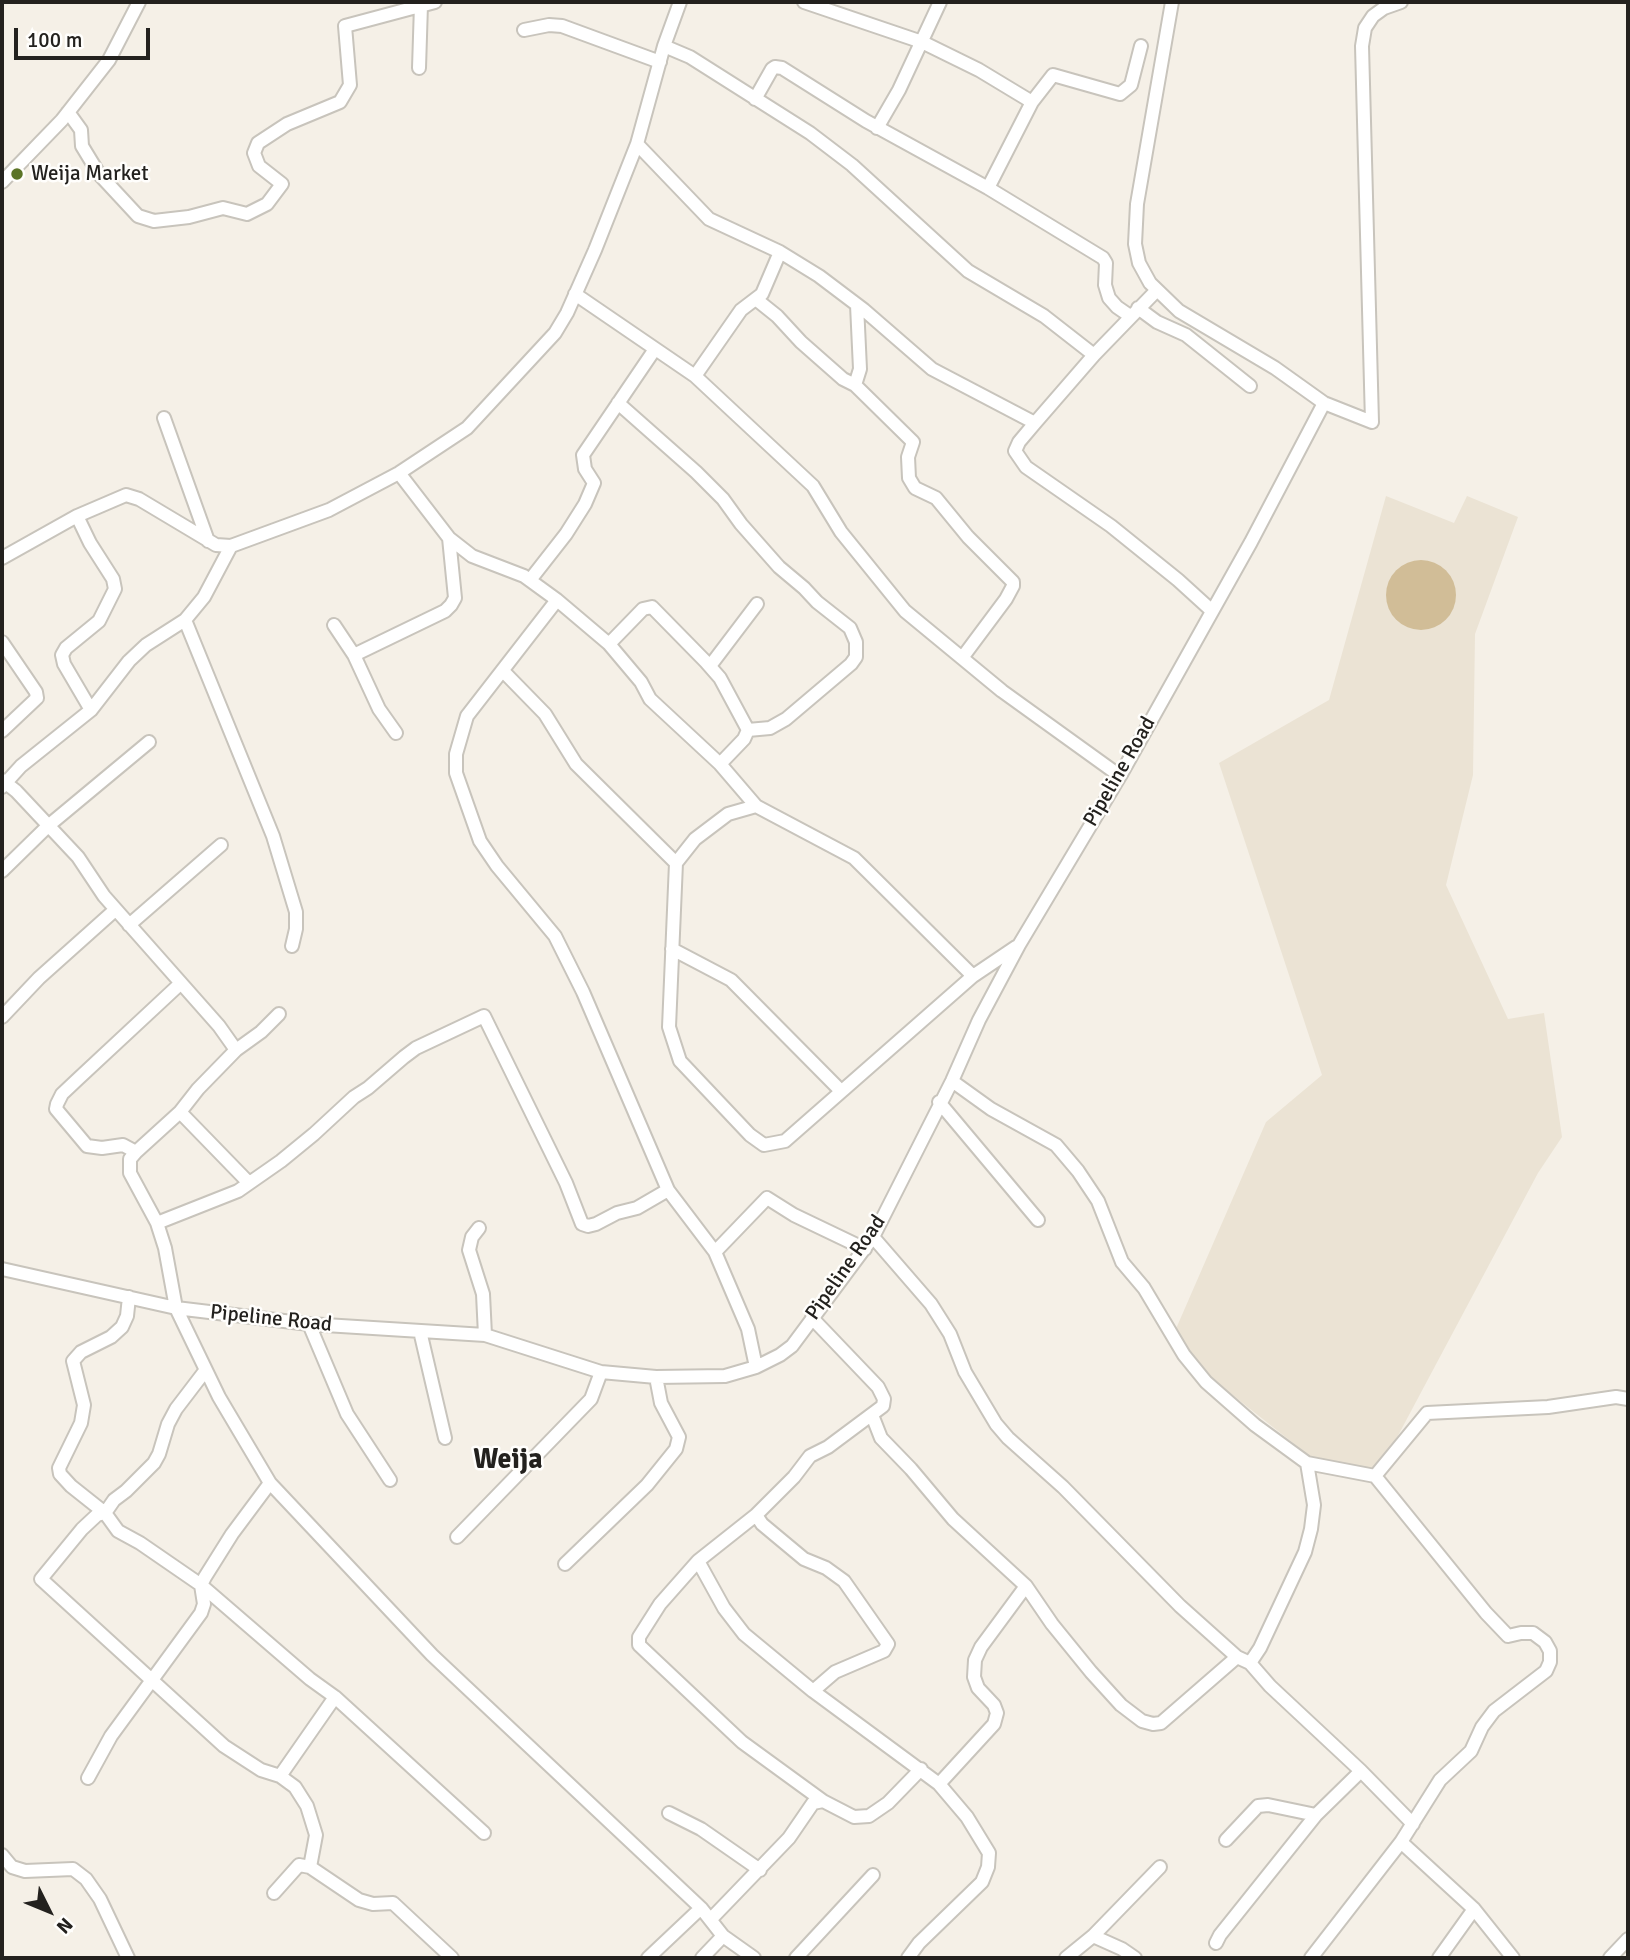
<!DOCTYPE html>
<html>
<head>
<meta charset="utf-8">
<style>
	body { margin:0 }
	#map { position:relative; width:1630px; height:1960px; overflow:hidden; background:#f5f0e7; font-family:Signika,sans-serif }
	canvas { display:block }
	.frame { position:absolute; inset:0; border:4px solid #23211e; pointer-events:none }
	.north { position:absolute; left:14px; top:1876px; width:70px; height:70px; -webkit-text-stroke:5px #fffefc; paint-order:stroke; rotate:133deg; font-size:19px; font-weight:700; line-height:28px; text-align:center; color:#23211e }
	.north::after { content:''; display:block; margin:auto; width:24px; height:32px; background:#23211e; clip-path:polygon(50% 0,100% 100%,50% 72%,0 100%) }
	.scale { position:absolute; left:14px; top:28px; width:136px; height:32px; box-sizing:border-box; border:4px solid #23211e; border-top:0; padding-left:9px; font-size:21px; line-height:24px; white-space:nowrap; color:#23211e; -webkit-text-stroke:5px #fffefc; paint-order:stroke }
</style>
</head>
<body>
<div id="map">
<canvas width="1630" height="1960"></canvas>
<div class="frame"></div>
<div class="north">N</div>
<div class="scale">100 m</div>
</div>
<script>
const g = document.querySelector('canvas').getContext('2d');
g.lineJoin = 'round';
function paint(path, color) { g.fillStyle = color; g.fill(path, 'evenodd'); }
const toPath = rows => new Path2D(rows.map(r => 'M' + r).join(''));
function stroke(path, color, width, dash) { g.strokeStyle = color; g.lineWidth = width; g.lineCap = dash ? 'butt' : 'round'; g.setLineDash(dash || []); g.stroke(path); }
function write(font, color, halo, rows, align = 'center') {
  g.font = font + ' Signika,sans-serif'; g.lineWidth = 5; g.setLineDash([]); g.textBaseline = 'middle'; g.strokeStyle = halo; g.fillStyle = color; for (const [text, x, y, turn = 0] of rows) {
    g.save(); g.translate(x, y); g.rotate((+turn || 0) * Math.PI / 180); g.textAlign = isNaN(turn) ? turn : align; if (halo) g.strokeText(text, 0, 0); g.fillText(text, 0, 0); g.restore();
  }
}
const built = toPath([
	[1386,496,1454,523,1467,496,1518,517,1475,634,1473,775,1446,885,1508,1019,1544,1013,1562,1137,1538,1173,1377,1475,1312,1458,1211,1378,1175,1331,1266,1122,1322,1075,1219,763,1329,700]
]);
const green = toPath([
	'1386 595a35 35 0 1 1 70 0a35 35 0 1 1-70 0Z'
]);
const minor = toPath([
	[804,2,922,42,979,70,1032,102],
	[1172,2,1137,204,1135,244,1139,263,1150,283,1179,311,1275,368,1324,403,1372,422,1362,46,1365,28,1373,16,1384,8,1401,2],
	[524,30,549,25,562,26,660,62],
	[664,46,690,57,810,133,852,165,968,271,1044,316,1094,355],
	[419,68,421,5],
	[755,99,772,69,775,67,782,68,866,121,988,188,1103,258,1106,263,1105,285,1109,298,1117,307,1130,316],
	[68,112,81,130,82,146,99,174,138,216,154,221,189,217,223,208,247,214,267,204,282,184,259,166,254,153,258,143,287,124,340,102,350,85,345,26,435,2],
	[877,128,899,90,940,2],
	[637,144,709,219,780,252,819,276,864,310,932,369,1035,423],
	[2,182,62,120,109,60,139,2],
	[988,188,1032,102,1053,75,1120,94,1131,85,1141,46],
	[1157,290,1094,355,1035,423,1019,442,1015,451,1026,467,1111,526,1178,580,1211,610],
	[575,294,695,376,813,486,841,532,905,611,1002,691,1120,776],
	[757,300,777,316,801,342,843,379,855,385,913,442,908,457,909,478,915,488,936,498,968,537,1013,582,1013,586,1006,599,962,658],
	[1138,308,1157,322,1186,335,1250,386],
	[695,376,741,310,762,294,780,252],
	[855,385,860,369,857,305],
	[618,403,696,472,723,499,741,524,779,567,804,588,817,602,850,628,856,642,856,657,851,664,786,719,770,728,748,730],
	[164,418,208,541],
	[399,473,449,538,472,556,524,576,557,600,609,644,641,682,650,699,720,764,756,806,854,858,973,976],
	[77,516,90,543,113,579,115,589,99,621,66,648,62,655,64,664,91,710],
	[231,546,204,597,185,620,273,836,296,912,296,929,292,946],
	[2,558,77,516,126,495,139,499,216,545,231,546,329,510,399,473,467,428,555,333,567,313,595,250,637,144,664,46,680,2],
	[530,580,566,534,585,504,594,483,585,469,583,455,655,349],
	[557,600,467,716,456,754,456,773,480,841,497,866,555,936,583,992,668,1190,715,1252,748,1329,756,1367],
	[334,625,354,655,379,709,396,733],
	[2,642,36,692,37,698,2,731],
	[609,644,643,609,652,607,706,662,720,678,748,730,744,739,720,764],
	[354,655,445,611,451,605,455,598,449,538],
	[710,666,757,604],
	[503,671,545,714,576,764,676,863],
	[2,780,16,791,78,857,104,896,219,1026,236,1050,198,1089,180,1112,136,1152,130,1159,130,1173,157,1223,165,1248,176,1308,219,1397,270,1483,432,1655,701,1908,723,1936,754,1958],
	[2,787,21,766,91,710,129,661,146,645,185,620],
	[756,806,728,814,695,839,676,863,669,1027,680,1061,750,1135,764,1145,785,1141,973,976,1016,947],
	[2,871,48,826,149,742],
	[129,925,221,845],
	[672,949,731,980,840,1090],
	[2,1017,39,978,115,910],
	[236,1050,261,1032,279,1014],
	[952,1081,991,1109,1056,1145,1078,1171,1098,1201,1122,1262,1144,1288,1184,1355,1206,1382,1255,1425,1307,1463,1375,1476,1427,1413,1548,1407,1616,1397,1628,1399],
	[939,1102,1038,1220],
	[180,1112,249,1183],
	[136,1152,123,1145,102,1148,87,1146,56,1109,57,1104,62,1094,79,1078,181,983],
	[157,1223,238,1191,281,1161,314,1134,354,1097,368,1088,404,1057,416,1048,484,1016,566,1183,582,1224,588,1226,596,1224,617,1213,637,1208,668,1190],
	[479,1228,472,1237,469,1250,483,1294,485,1335],
	[873,1237,931,1304,950,1334,965,1372,996,1424,1008,1438,1063,1487,1180,1606,1237,1657,1250,1663,1270,1686,1361,1771,1413,1824],
	[715,1252,767,1198,794,1215,865,1249],
	[2,1269,176,1308,309,1324,485,1335,601,1372,656,1377,725,1376,756,1367,780,1355,792,1346,873,1237,952,1081,979,1020,1019,945,1120,776,1251,542,1324,403],
	[129,1297,127,1316,122,1327,111,1337,81,1352,73,1361,84,1405,81,1423,59,1468,60,1474,71,1486,105,1513,118,1531,140,1543,201,1585,310,1679,335,1697,484,1833],
	[812,1318,878,1387,884,1399,883,1406,828,1447,810,1456,794,1477,756,1515,698,1561,724,1608,744,1634,813,1691,939,1784,967,1817,989,1853,988,1867,982,1882,919,1943,908,1958],
	[309,1324,347,1414,390,1480],
	[420,1331,445,1438],
	[205,1371,176,1409,168,1424,159,1454,154,1463,126,1491,114,1500,105,1513,97,1515,82,1529,41,1579,224,1746,261,1770,280,1776,295,1787,307,1806,316,1835,310,1867],
	[872,1415,881,1438,911,1469,953,1519,1026,1586,1052,1624,1091,1672,1121,1705,1142,1721,1153,1724,1161,1723,1237,1657],
	[756,1515,762,1524,804,1559,826,1568,844,1581,888,1644,884,1651,835,1672,813,1691],
	[457,1537,591,1399,601,1372],
	[698,1561,660,1604,639,1637,639,1645,742,1742,823,1801],
	[565,1564,647,1485,676,1449,679,1437,661,1403,656,1377],
	[1250,1663,1260,1648,1305,1552,1311,1529,1314,1505,1307,1463],
	[280,1776,335,1697],
	[88,1778,111,1736,201,1613,204,1604,201,1585,205,1577,232,1534,270,1483],
	[939,1784,994,1724,997,1713,994,1705,978,1688,974,1677,975,1660,981,1647,1026,1586],
	[669,1813,701,1829,760,1870],
	[1226,1840,1258,1806,1268,1805,1316,1815],
	[1401,1842,1474,1909,1513,1958],
	[2,1855,12,1867,25,1871,73,1869,86,1879,100,1899,128,1958],
	[274,1893,299,1865,310,1867,359,1900,373,1904,393,1903,452,1958],
	[711,1919,789,1838,813,1803,823,1801,854,1817,869,1816,888,1803,921,1769],
	[1093,1936,1122,1949,1135,1958],
	[1216,1943,1220,1935,1316,1815,1361,1771],
	[648,1958,701,1908],
	[702,1958,723,1936],
	[796,1958,873,1875],
	[1066,1958,1093,1936,1160,1867],
	[1311,1958,1401,1842,1440,1780,1471,1751,1482,1727,1494,1711,1546,1671,1550,1662,1550,1651,1545,1642,1533,1633,1521,1633,1508,1636,1486,1613,1375,1476],
	[1439,1958,1474,1909],
	[1610,1958,1628,1939]
]);
const markers = [
	[17,174,7,"#5b7426"]
];
const poiNames = [
	["Weija Market",31,174]
];
const streetNames = [
	["Pipeline Road",1120,772,-60],
	["Pipeline Road",846,1268,-55],
	["Pipeline Road",271,1319,6]
];
const districtNames = [
	["Weija",508,1461]
];
paint(built, '#ebe3d4');
paint(green, '#d1bd97');
stroke(minor, '#c8c4bc', 16);
stroke(minor, '#fff', 12);
for (const [x, y, r, color] of markers) { const dot = new Path2D(); dot.arc(x, y, r, 0, 2 * Math.PI); g.fillStyle = color; g.fill(dot); stroke(dot, '#fffefc', 2.5); }
write('21px', '#23211e', '#fffefc', poiNames, 'left');
write('21px', '#23211e', '#fffefc', streetNames);
write('bold 28px', '#23211e', '#fffefc', districtNames);
</script>
</body>
</html>
